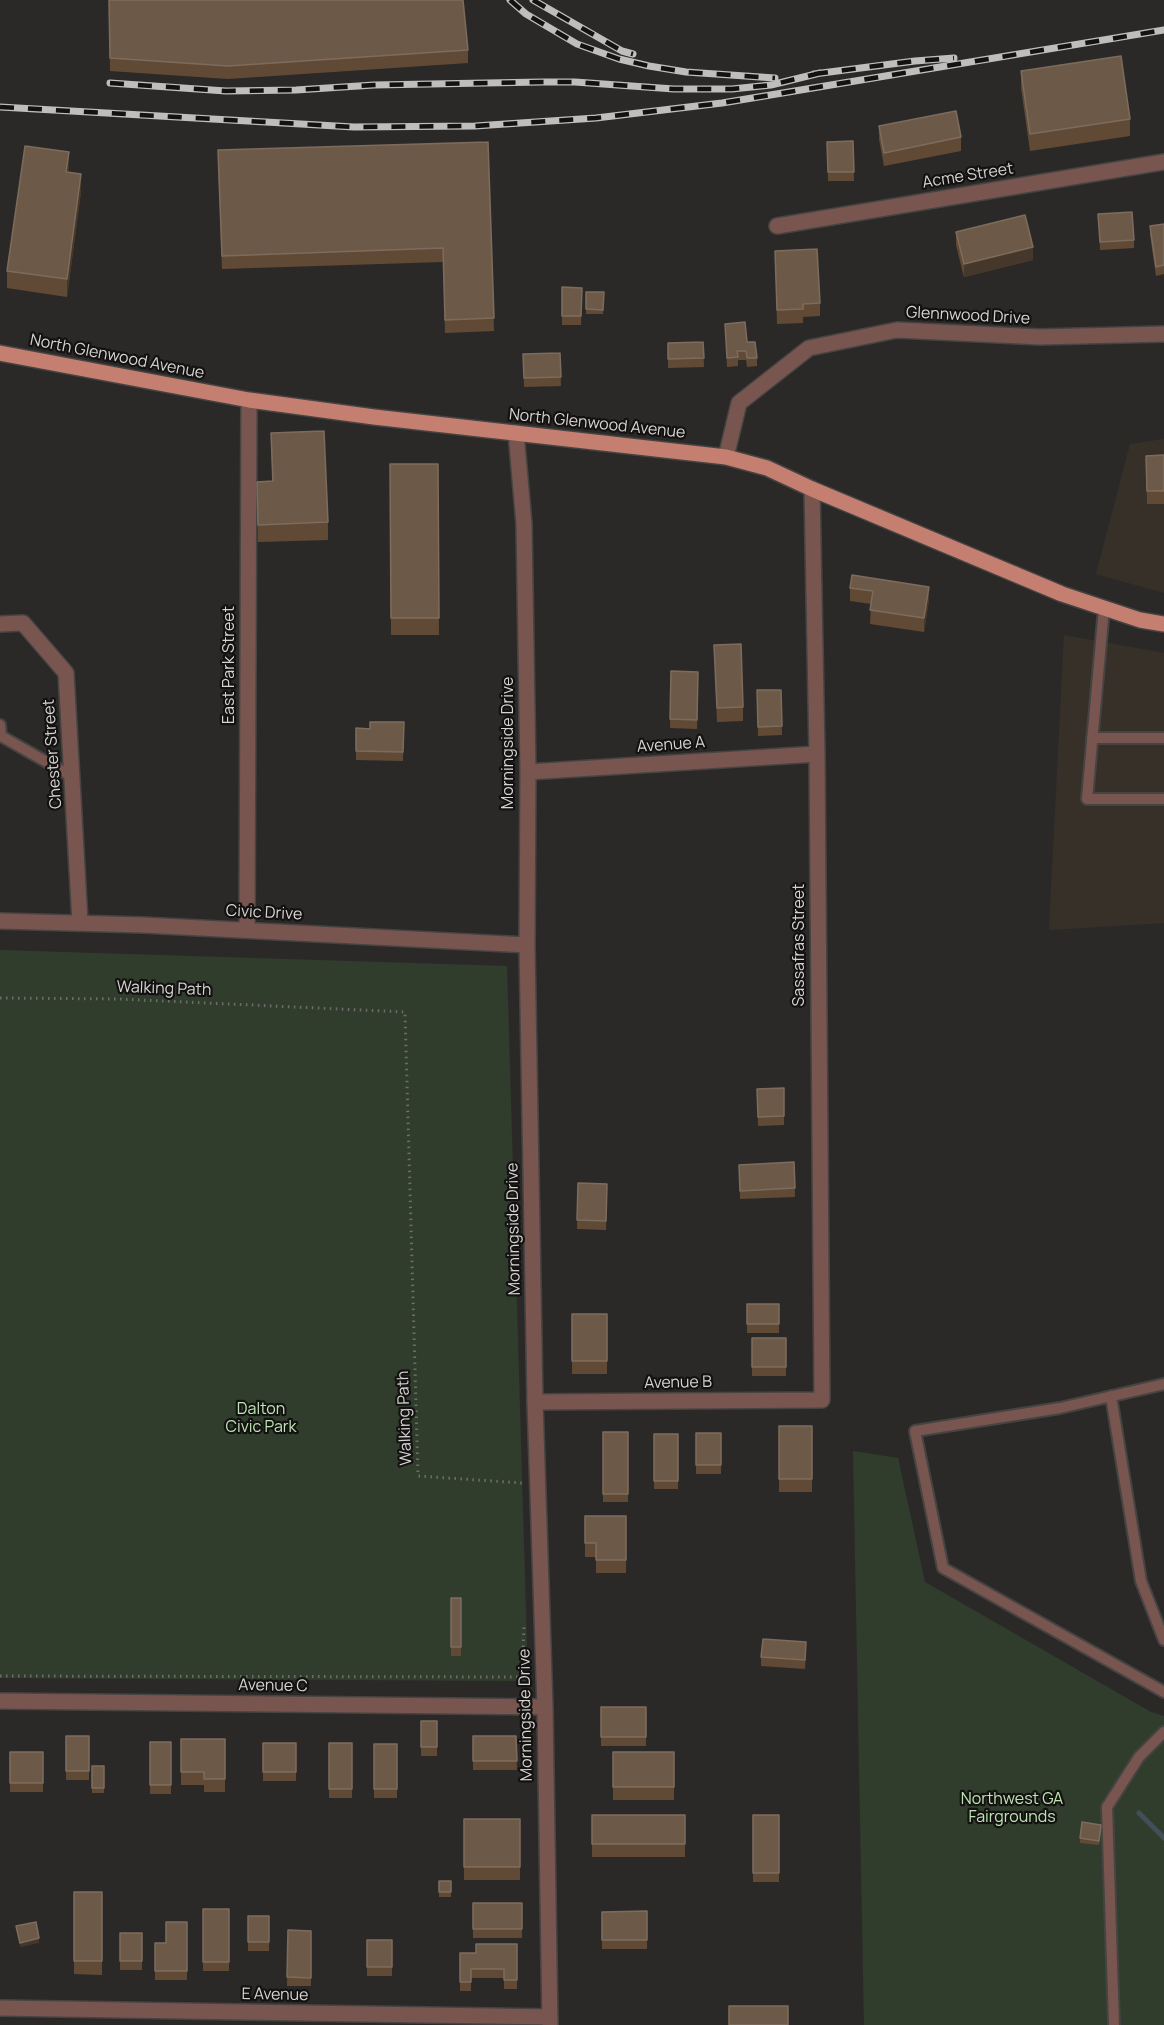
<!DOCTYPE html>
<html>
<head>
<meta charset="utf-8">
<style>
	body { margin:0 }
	canvas { display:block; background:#2b2927 }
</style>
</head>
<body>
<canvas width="1164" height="2025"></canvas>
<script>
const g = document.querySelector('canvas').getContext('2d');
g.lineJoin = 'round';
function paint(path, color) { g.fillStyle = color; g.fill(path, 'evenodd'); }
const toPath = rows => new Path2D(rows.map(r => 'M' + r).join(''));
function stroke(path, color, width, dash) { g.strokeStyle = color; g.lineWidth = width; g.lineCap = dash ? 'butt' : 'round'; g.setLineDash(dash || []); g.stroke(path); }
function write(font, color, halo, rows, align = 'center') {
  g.font = font + ' Manrope,sans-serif'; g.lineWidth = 4.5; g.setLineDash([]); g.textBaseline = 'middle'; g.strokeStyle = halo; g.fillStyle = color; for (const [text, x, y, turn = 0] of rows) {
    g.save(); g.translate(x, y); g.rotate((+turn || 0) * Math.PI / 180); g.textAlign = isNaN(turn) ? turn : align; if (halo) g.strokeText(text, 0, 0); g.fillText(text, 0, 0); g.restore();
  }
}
const built = toPath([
	[1164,439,1164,593,1096,574,1130,444],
	[1064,635,1164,653,1164,923,1049,930]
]);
const green = toPath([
	[0,950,507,966,528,1681,0,1678],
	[853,1451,898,1458,925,1582,1151,1712,1164,1716,1164,2025,864,2025]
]);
const stream = toPath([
	[1139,1813,1164,1838]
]);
const path = toPath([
	[0,998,119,999,405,1012,418,1476,522,1483],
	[0,1676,522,1677,524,1625]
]);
const lane = toPath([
	[1104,608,1087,799,1164,799],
	[0,725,1,736,73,777],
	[1092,738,1164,738],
	[1164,1384,1060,1408,915,1431,943,1568,1164,1692],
	[1111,1396,1141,1581,1164,1640],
	[1114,2025,1107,1807,1139,1757,1164,1732]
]);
const street = toPath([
	[777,226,1164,162],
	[516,433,524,524,528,772,527,945,535,1402,545,1707,550,2025],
	[726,457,739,403,809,348,897,330,1040,337,1164,334],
	[0,624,23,623,66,673,80,922],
	[528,772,817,754],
	[0,921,143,925,527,945],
	[247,930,249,400],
	[535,1402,822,1400,817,754,812,489],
	[0,1701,545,1707],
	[0,2008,550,2017]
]);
const primary = toPath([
	[0,353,249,400,374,417,726,457,767,468,812,489,1062,594,1140,620,1164,624]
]);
const rail = toPath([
	[510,0,526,14,577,44,619,59,649,66,686,72,775,78],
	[533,0,622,51,633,54],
	[814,74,915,61,954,58],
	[110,83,226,91,296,90,374,85,542,82,575,82,674,89,732,89,771,85,820,73],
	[0,107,354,127,475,126,596,118,722,103,1164,30]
]);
const wall = toPath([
	[109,0,468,50,468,63,228,79,110,71],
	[1021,71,1130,119,1130,136,1030,151,1021,88],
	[879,126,961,137,961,151,884,166,879,139],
	[853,141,854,181,828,181,827,142],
	[488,142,494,331,445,333,443,262,222,269,218,164],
	[69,169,69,172,81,192,67,297,7,288,7,271],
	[1098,214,1134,240,1134,248,1100,250],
	[1164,224,1164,274,1156,276,1150,235,1150,226],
	[956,232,1033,260,964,277,956,245],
	[775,251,820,303,820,316,803,317,803,323,777,324],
	[562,287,582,288,581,325,562,325],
	[586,292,604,292,603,314,586,314],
	[725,324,747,342,757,358,757,366,747,367,746,360,738,360,738,366,727,367],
	[703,342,704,367,668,368,668,343],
	[560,353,561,386,524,387,523,354],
	[271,433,328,522,328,540,258,542,257,482,272,481],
	[1164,455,1164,504,1147,504,1146,456],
	[390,464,438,464,439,635,391,635],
	[850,588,929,600,924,632,870,624,871,604,850,601],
	[714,645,743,707,743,721,717,722],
	[671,671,698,672,697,729,670,728],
	[757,690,781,690,782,735,758,736],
	[404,722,403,761,356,760,356,728,370,729],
	[784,1088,784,1125,758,1126,757,1089],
	[794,1162,795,1197,740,1199,739,1165],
	[578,1183,607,1184,606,1230,577,1229],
	[747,1304,779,1304,779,1333,747,1333],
	[572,1314,607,1314,607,1374,572,1374],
	[752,1338,786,1338,786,1376,752,1376],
	[779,1426,812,1426,812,1492,779,1492],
	[603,1432,628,1432,628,1502,603,1502],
	[696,1433,721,1433,721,1474,696,1474],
	[654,1434,678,1434,678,1489,654,1489],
	[585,1516,626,1516,626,1573,596,1573,596,1557,585,1557],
	[451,1598,461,1598,461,1656,451,1656],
	[806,1651,805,1669,761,1666,761,1657],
	[601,1707,646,1707,646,1746,601,1746],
	[421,1721,437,1721,437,1756,421,1756],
	[66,1736,89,1736,89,1780,66,1780],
	[473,1736,516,1736,517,1770,473,1770],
	[181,1739,225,1739,225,1792,204,1792,204,1785,181,1785],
	[150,1742,171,1742,171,1794,150,1794],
	[263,1743,296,1743,296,1781,263,1781],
	[329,1743,352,1743,352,1798,329,1798],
	[374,1744,397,1744,397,1798,374,1798],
	[10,1752,43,1752,43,1792,10,1792],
	[613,1752,674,1752,674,1800,613,1800],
	[92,1766,104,1766,104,1793,92,1793],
	[592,1815,685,1815,685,1857,592,1857],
	[753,1815,779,1815,779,1882,753,1882],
	[464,1819,520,1819,520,1880,464,1880],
	[1101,1829,1099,1845,1080,1843,1080,1838],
	[439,1881,451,1881,451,1897,439,1897],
	[74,1892,102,1892,102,1975,74,1974],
	[473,1903,522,1903,522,1938,473,1938],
	[203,1909,229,1909,229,1971,203,1971],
	[647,1911,647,1949,602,1949,602,1912],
	[248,1916,269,1916,269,1951,248,1951],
	[187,1922,187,1980,155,1980,155,1943,166,1943],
	[288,1930,311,1931,311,1986,287,1986],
	[120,1933,142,1933,142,1970,120,1970],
	[367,1940,392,1940,392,1976,367,1976],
	[517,1944,517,1989,504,1989,504,1978,471,1978,471,1991,460,1991,460,1953,476,1953]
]);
const shadedWall = toPath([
	[69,152,69,169,66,190,66,172],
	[81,174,81,192,67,297,67,279],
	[1033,247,1033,260,964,277,964,264],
	[929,587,929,600,924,632,924,618],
	[39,1938,39,1943,20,1947,20,1943]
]);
const building = toPath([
	[109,0,463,0,468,50,228,66,110,58,109,0],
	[1121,56,1130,119,1030,134,1021,71,1121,56],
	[956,111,961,137,884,153,879,126,956,111],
	[853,141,854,172,828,172,827,142,853,141],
	[488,142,494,318,445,320,443,248,222,256,218,150,488,142],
	[25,146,69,152,66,172,81,174,67,279,7,271,25,146],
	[1132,212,1134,240,1100,242,1098,214,1132,212],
	[1025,215,1033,247,964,264,956,232,1025,215],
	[1164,224,1164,265,1156,267,1150,226,1164,224],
	[817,249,820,303,803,304,803,309,777,310,775,251,817,249],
	[562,287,582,288,581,316,562,316,562,287],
	[586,292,604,292,603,310,586,309,586,292],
	[745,322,747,342,755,342,757,358,747,358,746,351,737,351,738,357,727,358,725,324,745,322],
	[703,342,704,358,668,359,668,343,703,342],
	[560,353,561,377,524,378,523,354,560,353],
	[324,431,328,522,258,525,257,482,273,481,271,433,324,431],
	[1164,455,1164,491,1147,491,1146,456,1164,455],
	[390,464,438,464,439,618,391,618,390,464],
	[852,575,929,587,924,618,870,610,873,591,850,588,852,575],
	[741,644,743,707,717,708,714,645,741,644],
	[671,671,698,672,697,720,670,719,671,671],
	[757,690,781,690,782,726,758,727,757,690],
	[370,722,404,722,403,752,356,751,356,728,370,729,370,722],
	[784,1088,784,1116,758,1117,757,1089,784,1088],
	[794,1162,795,1188,740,1191,739,1165,794,1162],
	[578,1183,607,1184,606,1221,577,1220,578,1183],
	[747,1304,779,1304,779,1324,747,1324,747,1304],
	[572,1314,607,1314,607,1361,572,1361,572,1314],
	[752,1338,786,1338,786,1367,752,1367,752,1338],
	[779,1426,812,1426,812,1479,779,1479,779,1426],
	[603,1432,628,1432,628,1494,603,1494,603,1432],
	[696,1433,721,1433,721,1465,696,1465,696,1433],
	[654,1434,678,1434,678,1481,654,1481,654,1434],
	[585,1516,626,1516,626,1560,596,1560,596,1543,585,1543,585,1516],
	[451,1598,461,1598,461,1647,451,1647,451,1598],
	[763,1639,806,1642,805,1660,761,1657,763,1639],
	[601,1707,646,1707,646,1737,601,1737,601,1707],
	[421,1721,437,1721,437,1747,421,1747,421,1721],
	[66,1736,89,1736,89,1771,66,1771,66,1736],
	[473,1736,516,1736,517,1761,473,1761,473,1736],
	[181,1739,225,1739,225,1779,204,1779,204,1772,181,1772,181,1739],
	[150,1742,171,1742,171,1785,150,1785,150,1742],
	[263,1743,296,1743,296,1772,263,1772,263,1743],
	[329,1743,352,1743,352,1789,329,1789,329,1743],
	[374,1744,397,1744,397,1789,374,1789,374,1744],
	[10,1752,43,1752,43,1783,10,1783,10,1752],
	[613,1752,674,1752,674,1787,613,1787,613,1752],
	[92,1766,104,1766,104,1788,92,1788,92,1766],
	[592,1815,685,1815,685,1844,592,1844,592,1815],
	[753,1815,779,1815,779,1873,753,1873,753,1815],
	[464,1819,520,1819,520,1867,464,1867,464,1819],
	[1082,1822,1101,1825,1099,1841,1080,1838,1082,1822],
	[439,1881,451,1881,451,1892,439,1892,439,1881],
	[74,1892,102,1892,102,1961,74,1961,74,1892],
	[473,1903,522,1903,522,1929,473,1929,473,1903],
	[203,1909,229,1909,229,1962,203,1962,203,1909],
	[647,1911,647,1940,602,1940,602,1912,647,1911],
	[248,1916,269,1916,269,1942,248,1942,248,1916],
	[36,1922,39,1938,20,1943,16,1926,36,1922],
	[166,1922,187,1922,187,1971,155,1971,155,1943,166,1943,166,1922],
	[288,1930,311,1931,311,1978,287,1977,288,1930],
	[120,1933,142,1933,142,1961,120,1961,120,1933],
	[367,1940,392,1940,392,1967,367,1967,367,1940],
	[476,1944,517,1944,517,1980,504,1980,504,1969,471,1969,471,1982,460,1982,460,1953,476,1953,476,1944],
	[729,2006,788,2006,788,2025,729,2025,729,2006]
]);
const streetNames = [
	["Acme Street",968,176,-9],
	["Glennwood Drive",968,316,3],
	["North Glenwood Avenue",117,357,11],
	["North Glenwood Avenue",597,424,6],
	["East Park Street",230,665,-90],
	["Morningside Drive",509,743,-90],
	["Avenue A",671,745,-4],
	["Chester Street",53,754,-94],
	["Civic Drive",264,913,3],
	["Sassafras Street",800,945,-90],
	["Walking Path",164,989,2],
	["Morningside Drive",514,1229,-91],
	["Avenue B",678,1383,-1],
	["Walking Path",405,1418,-92],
	["Avenue C",273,1686,1],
	["Morningside Drive",526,1715,-91],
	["E Avenue",275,1995,1]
];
const parkNames = [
	["Dalton",261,1410],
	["Civic Park",261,1428],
	["Northwest GA",1012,1800],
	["Fairgrounds",1012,1818]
];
paint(built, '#363029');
paint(green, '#303d2d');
stroke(stream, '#404f5a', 5);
stroke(lane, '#464443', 14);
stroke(street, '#464443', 18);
stroke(primary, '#464443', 18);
stroke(path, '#6f6d6c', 3, [1.5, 4.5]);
stroke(lane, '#78554e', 10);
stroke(street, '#78554e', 15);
stroke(primary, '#c47f70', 15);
stroke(rail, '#c0bebd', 7);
stroke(rail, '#131211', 4.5, [14]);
paint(wall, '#604a36');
paint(shadedWall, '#453729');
paint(building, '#6d5947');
stroke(building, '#7d6c5d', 1.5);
write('16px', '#d6d4d3', '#131211', streetNames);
write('16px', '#bce3b3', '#131211', parkNames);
</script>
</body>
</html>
